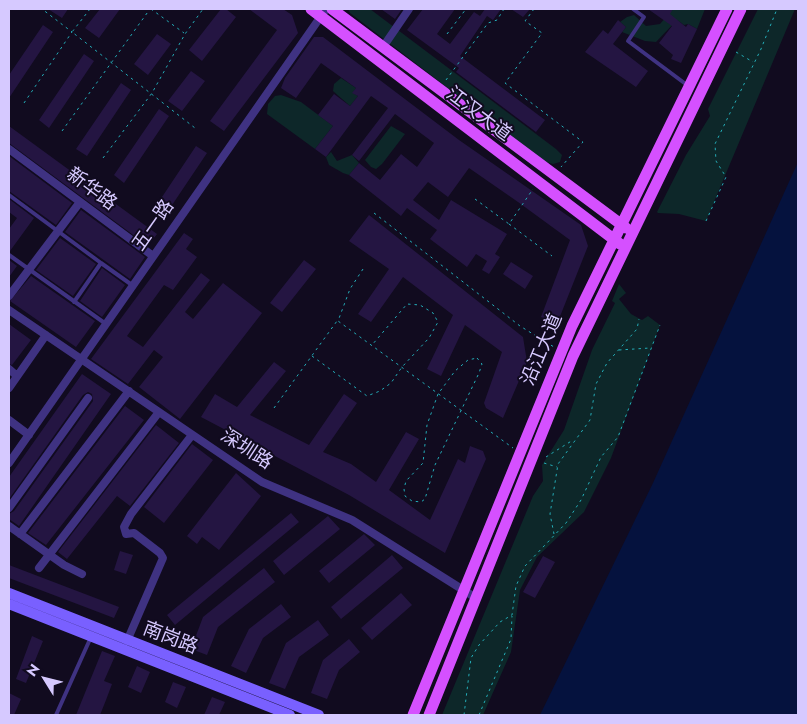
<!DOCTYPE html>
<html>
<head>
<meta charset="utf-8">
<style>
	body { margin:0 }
	#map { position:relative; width:807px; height:724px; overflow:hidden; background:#110b1f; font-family:Jost,sans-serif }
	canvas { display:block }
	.frame { position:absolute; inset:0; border:10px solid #d6c9ff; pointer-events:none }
	.north { position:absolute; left:20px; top:654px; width:50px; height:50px; -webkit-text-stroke:4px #110b1f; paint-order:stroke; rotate:306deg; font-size:14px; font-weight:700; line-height:20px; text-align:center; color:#d6c9ff }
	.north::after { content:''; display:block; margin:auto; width:18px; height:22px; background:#d6c9ff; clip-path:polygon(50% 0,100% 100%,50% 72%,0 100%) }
</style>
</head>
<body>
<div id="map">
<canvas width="807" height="724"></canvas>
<div class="frame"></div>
<div class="north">N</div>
</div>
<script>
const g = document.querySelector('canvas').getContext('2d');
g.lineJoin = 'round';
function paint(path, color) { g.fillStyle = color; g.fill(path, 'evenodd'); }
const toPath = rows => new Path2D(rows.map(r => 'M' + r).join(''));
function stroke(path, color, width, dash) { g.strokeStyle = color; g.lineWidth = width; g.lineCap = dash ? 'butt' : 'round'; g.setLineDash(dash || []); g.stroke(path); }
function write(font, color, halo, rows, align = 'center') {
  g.font = font + ' Jost,"Noto Sans SC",sans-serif'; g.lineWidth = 4; g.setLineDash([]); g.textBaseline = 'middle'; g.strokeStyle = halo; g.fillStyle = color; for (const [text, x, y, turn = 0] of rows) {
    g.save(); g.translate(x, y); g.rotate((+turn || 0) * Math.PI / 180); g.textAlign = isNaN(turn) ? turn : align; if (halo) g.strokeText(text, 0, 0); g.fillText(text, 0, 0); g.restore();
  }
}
const green = toPath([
	[348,9,370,9,556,149,562,155,560,162,553,164,543,161,350,13],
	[673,9,705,9,697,29,688,24,684,25,677,20,656,42,645,41,622,32,626,27,620,22,627,17,634,15,646,26,660,24],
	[758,9,795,9,706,221,679,214,658,213,657,212,686,155,710,116,708,109],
	[341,78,356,88,353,93,358,96,350,106,333,91,334,84],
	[281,95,301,102,333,126,315,149,267,114,268,104,275,96],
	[391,126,405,134,382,164,376,169,371,167,365,160],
	[331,152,337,161,352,155,359,163,349,175,343,173,329,165,326,157],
	[619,284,626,293,619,299,631,314,642,320,648,316,660,325,611,458,584,512,537,557,520,590,511,652,483,715,442,715,533,496,543,481,542,465,564,430,592,350,615,303,612,301]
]);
const water = toPath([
	[798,162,798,715,540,715,653,483]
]);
const building = toPath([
	[48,9,68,9,62,18],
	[100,9,120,9,99,38,85,28],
	[221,9,226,9,236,17,202,61,189,50],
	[249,9,283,9,292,15,298,33,224,131,210,121,277,30],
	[381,9,402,9,395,19],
	[423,9,455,9,437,34,450,44,474,12,480,16,485,9,501,9,493,20,487,16,460,56,545,120,536,132,456,72,459,68,407,30],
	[511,9,530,9,523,17],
	[648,9,673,9,670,14,686,27,688,24,697,29,681,63,671,59,673,55,659,43,672,26],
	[618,20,626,27,613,44,648,71,636,87,585,52,603,30,608,34],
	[43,25,53,32,9,98,9,75],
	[157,34,171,44,148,75,134,64],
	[314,37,323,37,459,140,581,225,588,246,557,324,541,317,570,240,518,202,469,168,448,197,428,182,413,200,439,220,451,200,507,234,495,254,500,257,489,274,482,270,487,261,476,254,467,267,430,239,437,230,407,208,401,216,349,175,359,163,380,180,401,154,417,167,434,143,395,114,359,161,352,155,388,108,371,96,326,157,315,149,333,126,318,115,334,94,350,106,358,96,352,93,356,88,321,63,296,98,281,88,285,78],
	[84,54,94,61,49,128,39,120],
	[191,71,205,81,182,111,168,101],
	[121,83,131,90,87,156,76,149],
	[159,109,169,116,124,183,114,175],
	[9,126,157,234,148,246,9,143],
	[196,146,207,153,162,220,152,212],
	[9,156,72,203,56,225,9,191],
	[9,199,34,218,10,251,9,229,17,218,9,212],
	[81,210,145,257,130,279,65,232],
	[369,215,523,337,527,362,503,418,486,408,484,403,502,352,465,325,441,376,427,369,453,315,403,277,371,322,358,314,389,269,349,241],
	[184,233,193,239,186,249,197,257,173,290,164,285,127,336,143,347,201,273,210,280,185,312,193,319,223,283,262,313,180,419,139,387,163,357,154,350,128,384,91,359],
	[60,238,96,264,73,296,36,270],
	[9,260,17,266,9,277],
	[304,260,316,269,282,312,270,303],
	[511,262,533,276,525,289,503,274],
	[102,268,125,285,102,317,80,301],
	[31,276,95,321,76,347,10,301],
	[9,324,31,340,12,365,9,364],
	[274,362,286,371,250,415,309,445,344,394,357,403,323,452,351,464,376,482,406,432,419,439,389,490,430,520,458,459,465,463,470,446,483,451,486,459,445,553,349,495,201,417,215,394,237,407],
	[82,374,111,394,19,526,9,519,9,514,14,511,93,401,92,394,88,392,83,395,9,499,9,477],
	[125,406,144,420,46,545,28,533],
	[156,425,179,443,130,506,117,496,67,559,58,552],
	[192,444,213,460,164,523,144,507],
	[236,473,261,496,219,550,202,537,197,544,187,536],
	[291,513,299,522,175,625,167,615],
	[328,516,340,529,284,575,273,561],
	[364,534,375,545,329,583,319,571],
	[120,551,133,555,126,574,114,570],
	[392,555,403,568,341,619,331,607],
	[543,556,555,562,535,598,523,592],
	[9,565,119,607,114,618,9,578],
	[264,568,275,582,218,627,207,655,191,649,203,617],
	[401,593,412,605,372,640,361,628],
	[281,604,291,617,263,638,246,673,231,666,249,629],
	[318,620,329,635,299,657,285,689,269,683,286,643],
	[32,636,43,641,26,683,16,679],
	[349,639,360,652,339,670,327,699,311,693,323,660],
	[102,651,115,656,104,681,112,684,106,700,100,715,76,715],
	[137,666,150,672,141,693,128,687],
	[173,682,186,687,177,708,165,702],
	[9,693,21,699,14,715,9,715],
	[212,697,225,702,219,715,204,715]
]);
const path = toPath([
	[90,9,72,32,195,128],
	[151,9,184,33],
	[534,9,525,21,542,33,505,83,583,142,561,167],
	[447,34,466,9],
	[736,52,753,62],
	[446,80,488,23,497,20,504,9],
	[24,103,72,32,42,9],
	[62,131,150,9],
	[103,158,152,93,185,34,203,9],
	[475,199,509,224,533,189],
	[374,213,520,326,554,347],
	[706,221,726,177,716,161,715,144,761,49,777,9],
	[509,224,552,256],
	[363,269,350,289,338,321,513,448],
	[619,350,650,348],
	[312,356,367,396,380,391,391,383,402,367,429,338,438,322,433,313,420,305,407,304,372,345],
	[477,358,482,364,479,373,435,465,425,499,421,502,412,501,405,496,404,489,406,481,423,463,427,425,438,394,455,371,468,360,477,358],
	[274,408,337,321],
	[546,457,573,440],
	[544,463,557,467],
	[554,534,550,514,558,464,590,420,596,384,607,363,637,329,639,319],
	[464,715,471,658,479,645,500,622,512,615,516,586,525,566,566,523,581,500,601,457,618,437,660,325],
	[479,715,511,639,512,616]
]);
const lane = toPath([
	[633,9,644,17,628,41,687,85],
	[9,195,101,263,74,302],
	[9,255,106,324],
	[101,263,132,285],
	[56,715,91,637]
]);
const street = toPath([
	[383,47,409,9],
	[9,149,153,256],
	[9,296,80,202],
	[9,310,262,482,352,520,476,598],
	[9,369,17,376],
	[9,388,46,335],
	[9,420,29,435],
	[9,463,326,9],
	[9,508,88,398],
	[9,526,64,565,82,574],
	[20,534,129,391],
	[39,568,159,412],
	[127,641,163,558,160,553,134,533,126,534,124,527,131,514,192,435]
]);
const secondary = toPath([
	[9,593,319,715],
	[9,604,290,715]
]);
const primary = toPath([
	[311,9,620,244],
	[332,9,626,228],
	[413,715,572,326,727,9],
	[429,715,573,356,741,9]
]);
const streetNames = [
	["江汉大道",478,115,37],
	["新华路",91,190,37],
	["五一路",154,226,-55],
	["沿江大道",543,350,-67],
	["深圳路",246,450,33],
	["南岗路",170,639,21]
];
paint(green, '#0d2729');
paint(water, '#05123e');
paint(building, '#241542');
stroke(path, '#24adb8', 1, [2.5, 4]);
stroke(lane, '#3f3282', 4);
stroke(street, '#3f3282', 8);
stroke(secondary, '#7960ff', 10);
stroke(primary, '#d550ff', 11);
write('19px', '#d6c9ff', '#110b1f', streetNames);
</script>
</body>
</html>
